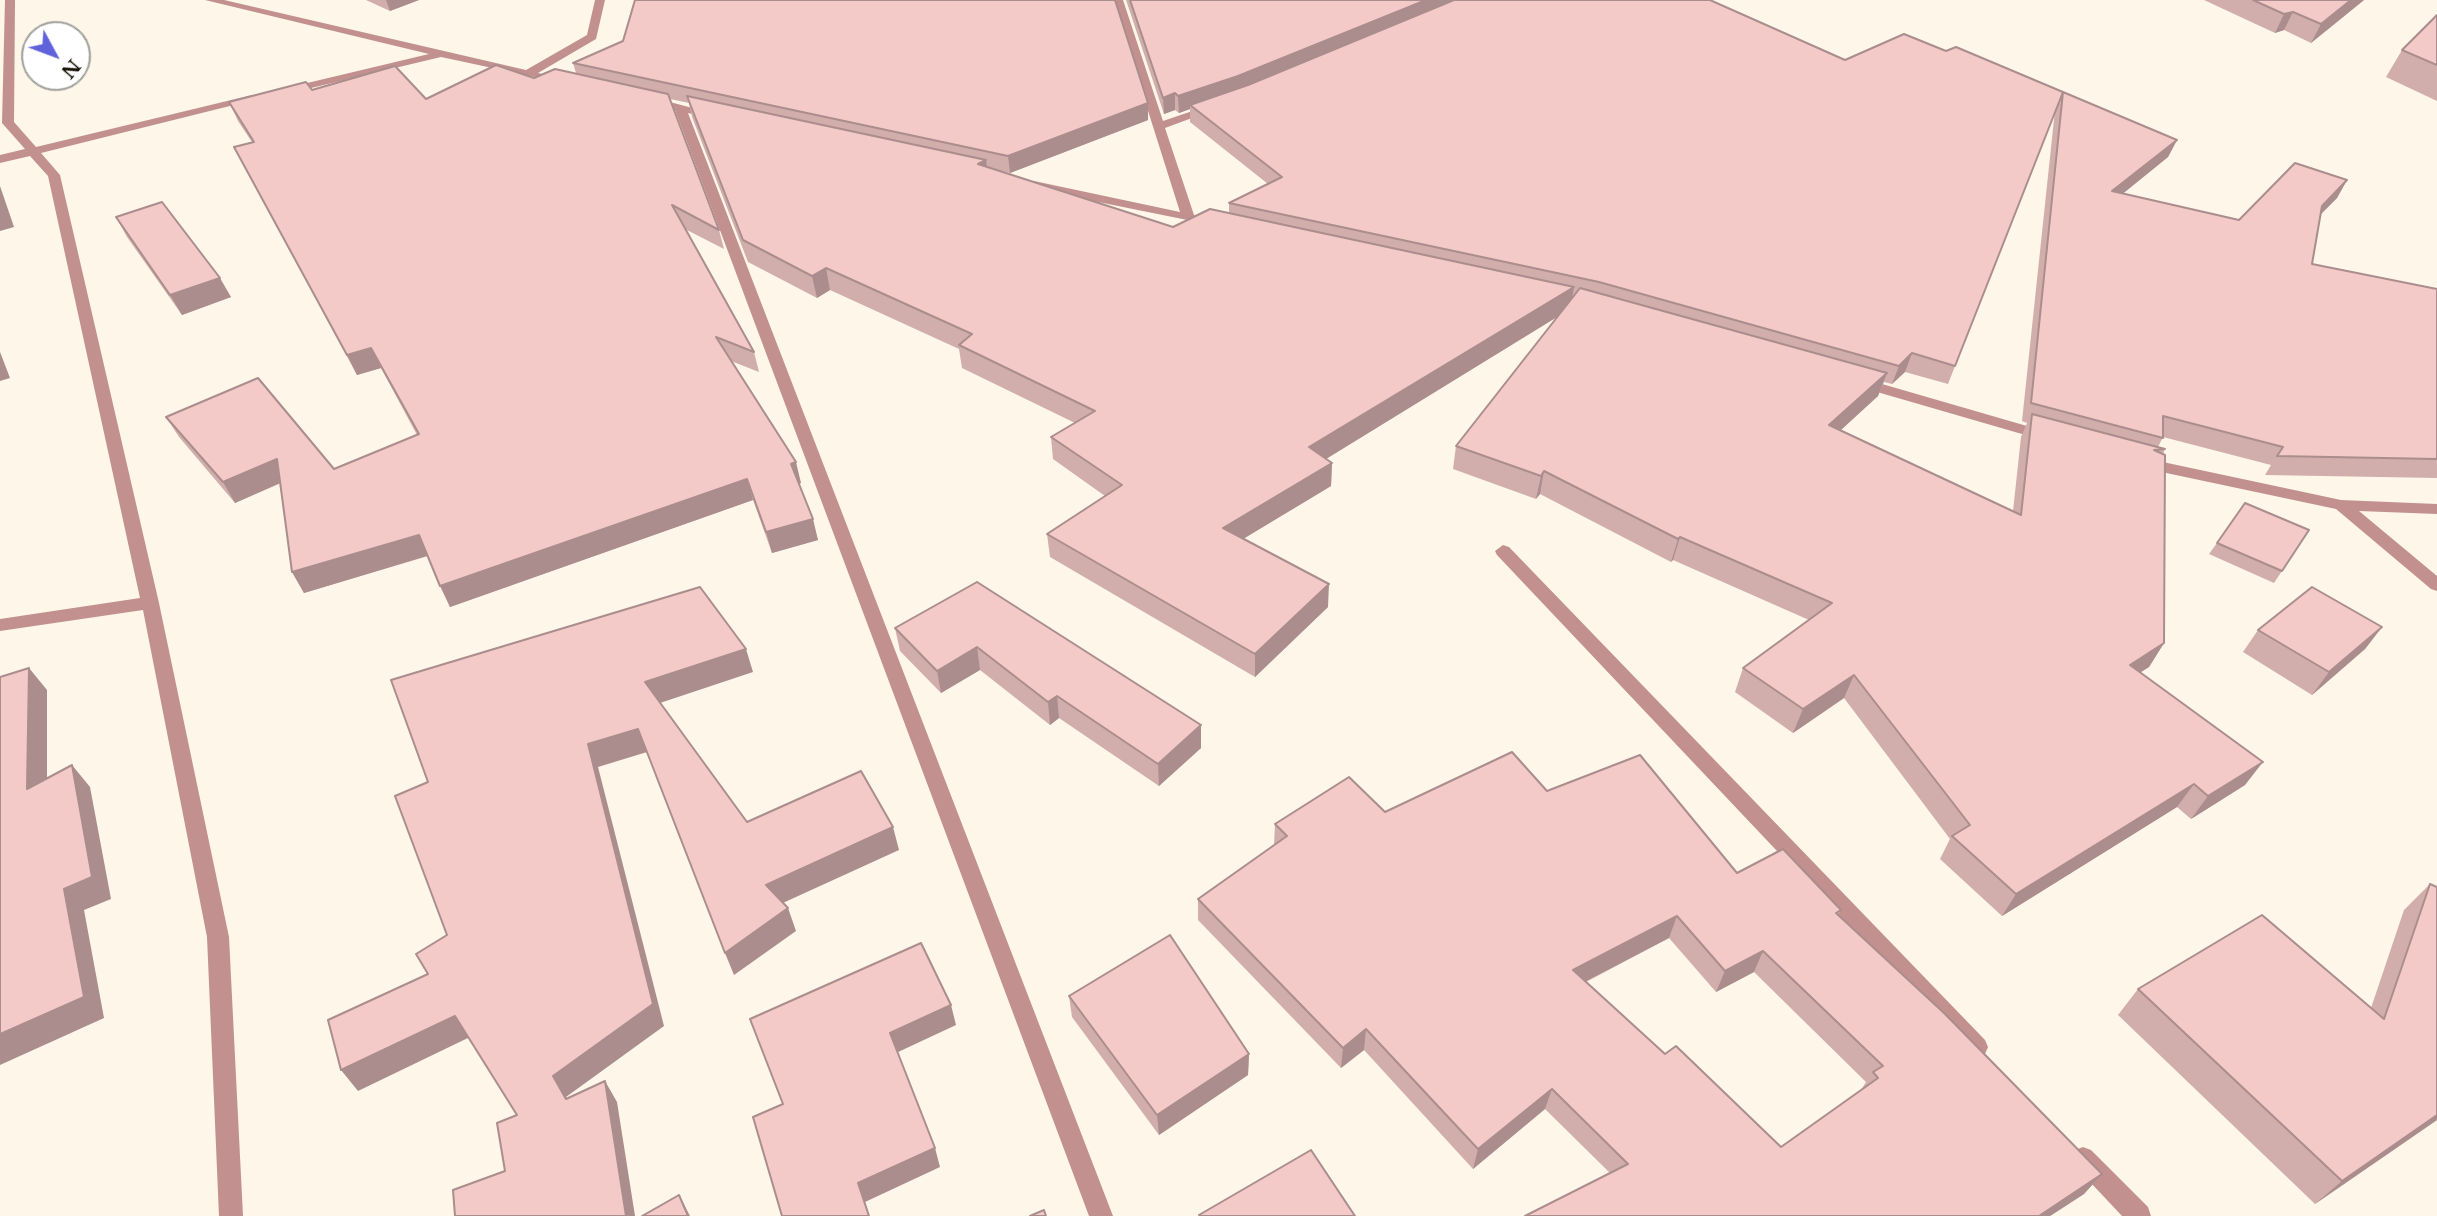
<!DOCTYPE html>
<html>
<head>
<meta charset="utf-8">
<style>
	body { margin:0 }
	#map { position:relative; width:2437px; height:1216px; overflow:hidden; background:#fdf6e9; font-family:"Libre Baskerville",serif }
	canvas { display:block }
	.north { position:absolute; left:21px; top:21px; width:70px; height:70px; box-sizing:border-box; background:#fff; border:2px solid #a2a09b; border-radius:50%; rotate:131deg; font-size:19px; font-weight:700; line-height:28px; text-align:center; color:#171106 }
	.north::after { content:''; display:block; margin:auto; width:24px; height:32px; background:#5f62da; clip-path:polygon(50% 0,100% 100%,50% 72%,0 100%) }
</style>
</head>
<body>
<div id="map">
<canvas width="2437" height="1216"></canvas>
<div class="north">N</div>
</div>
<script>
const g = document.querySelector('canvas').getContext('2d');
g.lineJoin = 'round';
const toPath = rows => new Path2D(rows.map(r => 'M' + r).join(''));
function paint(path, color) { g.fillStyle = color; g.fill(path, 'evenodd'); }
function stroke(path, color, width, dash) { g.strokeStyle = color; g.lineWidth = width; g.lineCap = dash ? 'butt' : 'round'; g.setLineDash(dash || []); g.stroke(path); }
const minor = toPath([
	[5,0,15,0,14,122,36,147,252,95,258,99,41,153,60,175,159,603,229,937,243,1216,219,1216,207,937,143,610,0,631,0,619,140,598,48,176,30,156,0,163,0,155,25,149,2,123,5,0],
	[205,0,224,0,526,70,587,35,595,0,605,0,596,39,538,73,563,79,563,83,441,57,286,94,280,91,282,89,429,54,205,0],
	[1113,0,1123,0,1163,121,1213,104,1219,108,1165,128,1194,215,1217,220,1217,226,1034,189,1028,185,1034,181,1180,212,1113,0],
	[651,97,719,115,713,119,688,113,1113,1216,1089,1216,675,110,647,103,645,101,651,97],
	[1858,377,2051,433,2054,436,2046,441,1853,385,1851,382,1858,377],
	[2144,458,2341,500,2437,504,2437,514,2359,511,2437,576,2437,591,2431,589,2336,509,2138,467,2136,463,2138,459,2144,458],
	[1503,545,1509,547,1985,1040,1988,1047,1985,1054,1977,1057,1969,1054,1497,555,1495,551,1503,545],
	[2083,1147,2091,1150,2148,1207,2151,1216,2122,1216,2075,1166,2071,1158,2075,1150,2083,1147]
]);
const wall = toPath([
	[366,0,419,0,390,11],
	[1126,0,1710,0,1845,60,1946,51,2177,140,2168,157,2122,194,2239,220,2347,180,2337,198,2320,215,2312,264,2437,289,2437,478,2265,475,2271,465,2163,437,2158,447,2165,449,2163,454,2164,643,2149,667,2140,672,2245,785,2191,819,2177,807,2002,916,1940,859,1950,839,1844,698,1793,733,1735,692,1743,668,1809,620,1673,560,1671,562,1540,494,1536,499,1453,469,1456,446,1557,317,1326,459,1332,463,1331,486,1243,539,1328,607,1255,677,1050,557,1047,534,1105,496,1053,459,1051,437,1075,423,962,368,959,349,830,290,817,298,748,262,692,117,689,103,670,99,719,230,724,249,685,229,754,352,759,372,731,361,801,483,799,484,818,540,772,553,753,500,450,607,428,556,304,593,292,572,281,483,235,503,179,437,166,417,334,469,417,435,381,368,357,375,234,147,252,142,238,121,229,102,312,90,426,99,534,78,576,73,573,63,1148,103,1148,120,1010,173,1001,171,1173,227,1229,213,1229,203,1268,184,1190,122,1190,109,1179,113,1175,110,1164,114],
	[2055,110,2022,421,2027,423,2021,437,2013,511,1841,430,1878,396,1884,382,1892,384,1905,372,1948,384],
	[2204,0,2364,0,2311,43,2284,30,2275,33],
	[2437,15,2437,101,2386,77,2402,50],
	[116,217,231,297,182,315,127,237],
	[2309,530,2274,583,2209,554,2217,543],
	[977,582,1201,748,1159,786,1059,718,1050,725,980,670,941,693,900,651,895,628],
	[2382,627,2365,649,2312,695,2243,652,2258,630],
	[1547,791,1737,873,1841,910,1838,915,2102,1174,2084,1194,2050,1216,1525,1216,1610,1173,1545,1109,1473,1169,1364,1050,1341,1068,1198,920,1198,899,1274,845,1275,824,1385,812],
	[1669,938,1716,992,1754,972,1866,1082,1861,1090,1781,1147,1665,1054,1586,982],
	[2430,884,2437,1120,2315,1204,2118,1015,2138,989,2371,1008,2404,910],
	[1069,996,1249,1054,1248,1075,1159,1135,1072,1017]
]);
const shadedWall = toPath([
	[386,0,419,0,390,11],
	[1426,0,1463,0,1238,93,1190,105,1190,109,1179,113,1178,96],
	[2351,0,2364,0,2311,43,2321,24],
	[2293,12,2284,30,2275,33,2284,14],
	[1175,93,1175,110,1164,114,1163,98],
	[1148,103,1148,120,1010,173,1008,156],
	[2177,140,2168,157,2104,209,2112,191],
	[986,160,989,182,978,164],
	[2347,180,2337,198,2312,223,2322,206],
	[0,186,14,227,0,231],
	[826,268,830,290,817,298,812,276],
	[220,278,231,297,182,315,170,295],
	[1574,287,1570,309,1308,470,1309,447],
	[371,348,381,368,357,375,347,355],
	[0,352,10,378,0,381],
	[1912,353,1905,372,1892,384,1899,366],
	[1887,373,1878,396,1821,448,1829,425],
	[277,459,289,479,235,503,223,482],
	[796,462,801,483,796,485,791,464],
	[1332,463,1331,486,1223,551,1223,528],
	[1544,471,1540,494,1536,499,1541,476],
	[747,479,753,500,450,607,440,586],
	[813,519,818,540,772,553,766,532],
	[419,535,430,555,304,593,292,572],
	[1680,537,1673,560,1671,562,1678,539],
	[1329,584,1328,607,1255,677,1255,654],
	[2382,627,2365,649,2312,695,2329,672],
	[2164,643,2149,667,2116,688,2130,665],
	[977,647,980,670,941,693,937,671],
	[746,649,753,672,654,705,645,682],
	[29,668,47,690,47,811,27,789],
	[1854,675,1844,698,1793,733,1803,709],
	[1057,696,1059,718,1050,725,1048,702],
	[1201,725,1201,748,1159,786,1158,764],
	[638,729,647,752,598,767,664,1026,566,1097,579,1120,553,1076,588,744],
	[2263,762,2245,785,2191,819,2208,796],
	[72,765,90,787,111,899,84,910,104,1018,0,1065,0,1034,64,889],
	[2194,784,2177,807,2002,916,2016,894],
	[893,827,899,850,774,907,766,885],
	[788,908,796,931,734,975,725,953],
	[1677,916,1669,938,1567,991,1573,970],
	[1763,951,1754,972,1716,992,1725,971],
	[951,1005,956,1025,896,1053,890,1033],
	[455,1016,470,1037,358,1091,341,1070],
	[1366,1029,1364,1050,1341,1068,1343,1048],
	[1249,1054,1248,1075,1159,1135,1157,1115],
	[605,1081,617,1102,635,1216,626,1216],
	[1552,1089,1545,1109,1473,1169,1478,1149],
	[2437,1115,2437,1120,2315,1204,2342,1181],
	[935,1148,940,1167,865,1202,869,1216,858,1183],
	[2102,1174,2084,1194,2050,1216,2039,1216],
	[679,1195,690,1216,688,1216]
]);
const building = toPath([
	[635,0,1115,0,1148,103,1008,156,573,63,623,41,635,0],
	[1130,0,1426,0,1238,76,1178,96,1175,93,1163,98,1130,0],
	[1454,0,1710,0,1845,60,1904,34,1946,51,1956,47,2177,140,2112,191,2239,220,2295,163,2347,180,2322,206,2312,264,2437,289,2437,459,2277,456,2283,447,2163,416,2163,438,2031,403,2063,92,1955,366,1912,353,1899,366,1599,282,1229,203,1282,177,1190,105,1248,85,1454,0],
	[2253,0,2351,0,2321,24,2293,12,2284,14,2253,0],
	[2437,15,2437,65,2402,50,2437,15],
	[496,65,534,78,555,69,668,94,719,230,672,205,754,352,716,337,796,462,791,464,813,519,766,532,747,479,440,586,419,535,292,572,277,459,223,482,166,417,258,378,334,469,419,434,371,348,347,355,234,147,254,142,229,102,306,82,312,90,395,66,426,99,496,65],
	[687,96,986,160,978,164,1173,227,1210,209,1574,287,1309,447,1332,463,1223,528,1329,584,1255,654,1047,534,1122,485,1051,437,1095,411,959,345,972,334,826,268,812,276,743,240,687,96],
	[162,202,220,278,170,295,116,217,162,202],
	[1580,288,1887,373,1829,425,2021,515,2032,414,2165,449,2154,450,2165,455,2164,643,2130,665,2263,762,2208,796,2194,784,2016,894,1952,836,1970,825,1854,675,1803,709,1743,668,1832,603,1680,537,1678,539,1544,471,1541,476,1456,446,1580,288],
	[2245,503,2309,530,2282,571,2217,543,2245,503],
	[977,582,1201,725,1158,764,1057,696,1048,702,977,647,937,671,895,628,977,582],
	[700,587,746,649,645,682,747,822,861,771,893,827,766,885,788,908,725,953,638,729,588,744,653,1004,553,1076,566,1099,605,1081,626,1216,455,1216,453,1190,505,1171,497,1123,517,1115,455,1016,341,1070,328,1020,428,974,416,954,447,935,395,796,428,782,391,680,700,587],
	[2312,587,2382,627,2329,672,2258,630,2312,587],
	[29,668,27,789,72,765,92,877,64,889,84,997,0,1034,0,677,29,668],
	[1512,752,1547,791,1640,755,1737,873,1783,849,1841,910,1836,913,1944,1013,2102,1174,2039,1216,1525,1216,1628,1164,1552,1089,1478,1149,1366,1029,1343,1048,1198,899,1287,836,1275,824,1349,777,1385,812,1512,752],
	[1677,916,1725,971,1763,951,1883,1066,1873,1072,1878,1078,1781,1147,1676,1046,1665,1054,1573,970,1677,916],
	[2430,884,2437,887,2437,1115,2342,1181,2138,989,2262,915,2384,1019,2430,884],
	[1170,935,1249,1054,1157,1115,1069,996,1170,935],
	[921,943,951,1005,890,1033,935,1148,858,1183,869,1216,782,1216,753,1117,783,1104,750,1019,921,943],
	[1311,1150,1355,1216,1200,1216,1199,1215,1311,1150],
	[679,1195,688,1216,642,1216,679,1195],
	[1044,1210,1046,1216,1030,1216,1044,1210]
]);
paint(minor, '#c39090');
paint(wall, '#d1aeac');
paint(shadedWall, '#aa8d8c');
paint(building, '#f3cac8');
stroke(building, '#aa8d8c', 2);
</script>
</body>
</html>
